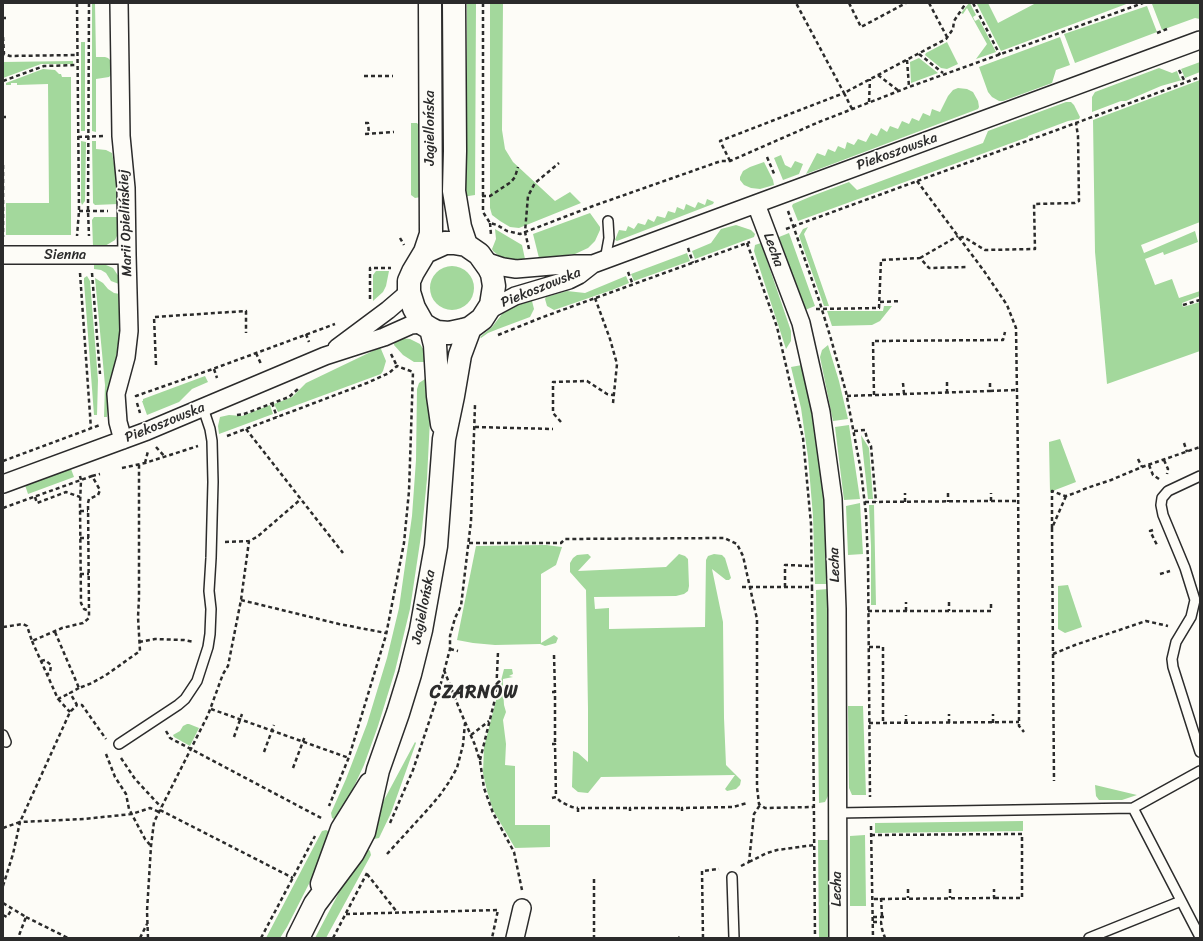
<!DOCTYPE html>
<html>
<head>
<meta charset="utf-8">
<style>
	body { margin:0 }
	#map { position:relative; width:1203px; height:941px; overflow:hidden; background:#fdfcf7; font-family:Sriracha,sans-serif }
	canvas { display:block }
	.frame { position:absolute; inset:0; border:4px solid #2b2b2b; pointer-events:none }
</style>
</head>
<body>
<div id="map">
<canvas width="1203" height="941"></canvas>
<div class="frame"></div>
</div>
<script>
const g = document.querySelector('canvas').getContext('2d');
g.lineJoin = 'round';
function paint(path, color) { g.fillStyle = color; g.fill(path, 'evenodd'); }
const toPath = rows => new Path2D(rows.map(r => 'M' + r).join(''));
function stroke(path, color, width, dash) { g.strokeStyle = color; g.lineWidth = width; g.lineCap = dash ? 'butt' : 'round'; g.setLineDash(dash || []); g.stroke(path); }
function write(font, color, halo, rows, align = 'center') {
  g.font = font + ' Sriracha,sans-serif'; g.lineWidth = 3.5; g.setLineDash([]); g.textBaseline = 'middle'; g.strokeStyle = halo; g.fillStyle = color; for (const [text, x, y, turn = 0] of rows) {
    g.save(); g.translate(x, y); g.rotate((+turn || 0) * Math.PI / 180); g.textAlign = isNaN(turn) ? turn : align; if (halo) g.strokeText(text, 0, 0); g.fillText(text, 0, 0); g.restore();
  }
}
const green = toPath([
	[92,3,95,3,96,57,105,57,108,58,112,62,111,75,109,77,96,79,96,132,92,131],
	[467,3,476,3,475,195,462,197,460,174,467,105],
	[490,3,503,3,502,130,505,149,513,162,555,201,570,192,581,203,519,228,510,227,500,221,492,215,490,208],
	[969,3,970,3,976,15,973,17,975,21,979,19,996,52,976,59,987,44,967,8,963,14,961,13],
	[978,3,988,3,998,23,1036,3,1129,3,1001,51,977,4],
	[1155,3,1200,3,1200,19,1195,18,1162,30,1152,4],
	[1147,6,1157,32,1075,63,1064,34],
	[1060,37,1070,65,1056,70,1052,83,1003,101,999,101,992,97,988,92,979,67],
	[81,42,85,42,85,131,81,131],
	[947,42,958,64,947,69,941,68,925,55,926,53],
	[919,58,938,73,911,83,910,62],
	[73,61,73,64,41,64,3,78,3,62],
	[1200,62,1200,72,1185,78,1181,69],
	[1159,68,1172,73,1177,71,1180,79,1182,80,1161,86,1126,101,1121,101,1092,112,1092,97,1095,92],
	[43,69,55,70,59,74,61,74,62,77,71,77,71,235,6,235,6,203,49,203,48,84,17,85,17,83,11,83,11,85,6,85,6,83],
	[1200,80,1200,222,1141,245,1144,253,1195,231,1198,242,1164,255,1163,252,1145,259,1155,285,1172,279,1179,298,1200,291,1200,296,1182,303,1183,307,1200,302,1200,351,1107,384,1095,252,1093,120],
	[958,88,967,89,973,92,978,101,979,107,978,109,806,174,817,153,825,156,828,149,835,152,838,146,845,149,847,142,854,145,858,139,866,142,871,133,877,136,881,128,887,132,890,126,898,129,902,121,909,124,912,118,919,121,923,113,930,116,932,109,940,112,948,96,953,90],
	[1066,102,1071,102,1074,105,1080,117,1079,119,1068,121,1028,136,1028,137,798,221,792,206,793,204,812,196,849,182,857,190,983,143,988,131],
	[411,123,417,123,421,128,421,197,415,198,411,195],
	[81,141,86,142,85,201,82,205,81,202],
	[92,141,96,141,96,149,106,150,112,153,118,185,118,204,95,205,93,203],
	[781,155,785,165,791,168,795,161,803,164,799,174,783,180,774,158],
	[764,162,773,180,774,185,760,189,751,188,744,185,740,180,740,177,743,171,750,167],
	[707,199,714,202,713,204,617,241,615,240,619,230,626,231,628,226,634,229,638,223,645,225,648,219,654,222,657,216,665,218,668,211,675,213,677,207,684,210,686,204,695,208,698,202,705,205],
	[590,213,600,227,600,230,595,241,588,248,575,254,539,258,533,234],
	[94,217,119,217,118,231,117,236,115,240,105,246,93,246,92,220],
	[736,225,751,230,755,234,754,237,695,259,692,251,711,243,721,229],
	[808,227,804,234,829,306,824,306,799,236,803,229],
	[495,229,522,245,525,259,523,261,511,261,498,255,493,251,492,249,496,239],
	[789,233,815,306,805,310,779,237],
	[761,243,791,331,791,341,786,349,754,251,755,245],
	[687,253,690,261,634,281,631,274],
	[94,265,106,265,113,268,119,277,119,284,111,281,106,273,101,270,94,269],
	'430 288a22 22 0 1 1 44 0a22 22 0 1 1-44 0Z',
	[376,271,389,271,386,286,383,292,373,301,373,275],
	[87,276,90,281,98,380,97,415,94,415,84,282,84,278],
	[626,276,629,283,612,290,554,310,547,306,545,299,546,297,567,291,585,293],
	[95,278,103,283,108,289,114,293,120,294,119,338,114,371,108,392,107,417,104,417,105,385],
	[528,298,532,301,534,309,530,317,498,329,488,333,481,338,480,337,492,327,502,314,509,307],
	[884,306,892,306,880,321,872,325,832,326,827,311,883,311],
	[400,338,410,339,420,344,427,355,426,362,414,362,403,355,394,345,395,339],
	[828,345,839,381,848,419,833,421,820,357,822,350],
	[379,348,381,349,386,361,383,371,381,374,278,412,274,404,292,397,306,383],
	[802,365,813,407,819,449,825,510,828,584,815,584,813,516,808,457,801,408,791,367],
	[205,376,208,382,192,389,179,402,147,415,142,401,143,401,143,399],
	[425,379,430,380,430,419,427,479,422,529,410,609,395,671,378,726,364,765,338,821,332,818,331,813,346,779,367,724,387,658,399,608,412,516,416,460,417,389,419,383],
	[270,405,273,414,219,434,218,426,220,417,229,415,242,416],
	[849,425,860,499,844,500,835,427],
	[861,435,869,448,873,499,868,499],
	[1060,439,1076,482,1050,492,1049,442],
	[71,469,74,477,28,494,25,485],
	[860,503,863,554,848,555,846,506],
	[869,505,874,505,876,605,871,605,871,546],
	[546,545,562,547,556,565,541,574,541,643,554,635,558,638,556,643,545,646,540,644,495,645,473,643,457,640,476,546],
	[588,554,591,557,578,571,666,567,679,554,685,556,688,559,689,586,688,591,684,594,676,596,594,597,595,609,609,608,609,629,705,627,706,560,708,556,714,554,722,555,725,558,731,578,729,580,726,580,712,569,723,622,724,718,726,765,741,780,740,785,736,789,727,791,725,789,735,775,601,777,588,793,578,792,572,787,573,751,578,753,588,762,588,709,586,590,570,572,570,563,573,558,577,555],
	[1068,585,1082,627,1065,633,1058,629,1058,586],
	[828,589,829,794,825,802,819,803,816,590],
	[504,669,512,669,513,674,509,676,513,677,503,679,503,689,504,705,506,712,503,720,506,744,505,765,515,766,515,825,550,825,550,847,515,848,493,810,487,791,483,773,484,747],
	[848,706,863,706,866,795,852,795,849,788],
	[187,724,189,724,199,728,190,746,174,737,173,735,180,731,183,726],
	[415,742,416,743,391,813,380,836,379,838,374,839,369,836,383,802],
	[1095,785,1137,795,1122,800,1099,800,1096,796],
	[1023,821,1023,831,875,833,875,823],
	[326,830,330,832,316,870,287,927,280,938,266,938,322,831],
	[865,835,866,906,850,906,850,836],
	[818,840,828,840,830,938,819,938],
	[367,848,370,851,371,855,326,938,315,938,354,864]
]);
const path = toPath([
	[77,3,79,211,77,236],
	[89,3,88,211,89,236],
	[483,3,483,212,490,223,497,225,507,231,520,234,593,206,721,161,730,161,819,122,909,87,1143,3],
	[849,3,861,27,906,3],
	[929,3,947,37],
	[973,3,1000,55],
	[3,18,6,18],
	[1157,33,1167,29],
	[3,37,4,54,10,56,77,55],
	[919,54,943,73],
	[907,60,909,87],
	[1179,70,1185,82],
	[878,75,899,91],
	[364,76,393,76],
	[3,81,44,66,77,65],
	[869,102,870,79],
	[852,109,844,93,946,39,953,29,954,21,966,3],
	[3,117,6,117],
	[365,123,368,123,369,134],
	[365,134,394,132],
	[78,137,103,136],
	[767,157,775,176],
	[730,161,720,141,844,93,796,3],
	[3,165,3,237],
	[917,181,984,271,1007,305,1016,328,1018,460,1019,702,1019,726,1024,732],
	[482,196,490,196,511,182,515,177,518,167],
	[79,211,108,211],
	[788,211,819,300,831,339,846,392,861,471,866,514,868,562,870,797],
	[490,223,491,235],
	[786,229,1076,123,1200,77],
	[400,238,404,245],
	[960,238,962,237,967,239,985,250,1035,249,1034,204,1075,203,1079,201,1078,136,1076,123],
	[747,243,777,327,803,438,811,524,812,587],
	[688,248,693,263],
	[529,249,525,232,528,196,535,183,559,163],
	[920,258,958,236],
	[628,272,633,285],
	[80,273,91,429],
	[92,273,100,374],
	[595,298,610,339,617,364,613,403],
	[370,299,370,268,391,268],
	[880,302,901,301],
	[1183,305,1200,300],
	[816,309,879,308,881,260,920,258,929,268,968,267],
	[306,334,309,342],
	[498,335,543,317,750,242],
	[256,353,261,364],
	[391,354,397,366],
	[156,365,154,317,246,311,246,333],
	[214,369,217,378],
	[903,383,904,394],
	[990,391,1016,390],
	[947,393,947,382],
	[136,395,136,396,210,370,335,324],
	[874,395,873,341,1003,340,1005,332],
	[847,396,990,391,990,382],
	[137,403,140,413],
	[272,403,277,417],
	[237,415,244,414,289,397,298,389],
	[561,422,553,413,553,382,587,381,607,394,613,395],
	[475,427,553,429],
	[246,429,343,553],
	[854,431,865,430,867,439,871,446,876,502],
	[227,436,367,383,389,373,397,366,413,372,409,491,404,543,386,635,349,757,329,806],
	[1184,443,1187,452],
	[156,447,165,457],
	[1138,459,1142,467],
	[1164,460,1168,469,1167,474],
	[3,461,100,425],
	[145,463,148,451],
	[1149,465,1153,475,1159,479],
	[122,468,145,463,198,446],
	[92,476,100,474],
	[948,493,948,502],
	[1066,496,1052,528,1052,491,1065,496,1066,496,1075,493,1087,488,1111,480,1142,467,1200,447],
	[35,497,37,503,66,492,80,497],
	[991,501,1017,501],
	[865,502,991,501,991,493],
	[905,502,905,493],
	[3,508,92,476,100,490,98,495,89,499,88,503,89,611],
	[80,511,88,511],
	[1052,528,1054,781],
	[1153,530,1150,531,1158,547],
	[80,538,89,538],
	[225,542,249,541],
	[469,543,561,543,565,539,724,538,737,544,743,556,757,619,757,787,759,804,765,808,813,807],
	[80,574,89,574],
	[1160,574,1170,571],
	[742,587,812,587,815,938],
	[785,587,785,565,812,566],
	[241,600,339,624,386,633],
	[949,602,949,611],
	[868,611,991,611,991,601],
	[906,611,906,602],
	[3,627,23,624,27,626,32,641,62,628,83,623,89,618,89,611,84,609,81,603,80,504,81,480,80,476],
	[55,632,79,688,92,683,106,675,140,651,138,617,139,598,139,464],
	[32,641,58,699,70,693],
	[139,642,155,639,184,640,194,642],
	[869,647,883,647,883,723],
	[450,649,458,651],
	[1053,654,1075,645,1146,621,1168,626],
	[554,655,555,692],
	[41,661,45,660,51,665,50,673,46,675],
	[444,670,459,708,475,745,480,761,484,788,493,813,514,852,522,890],
	[79,688,70,693,77,705,82,705,106,739],
	[552,692,555,692,555,744],
	[58,699,70,712],
	[211,709,349,758],
	[869,723,1019,722],
	[906,723,906,715],
	[949,723,949,714],
	[993,723,993,714],
	[166,731,170,738,323,819],
	[471,735,489,721],
	[234,737,242,714],
	[552,744,555,744,556,797],
	[264,752,274,725],
	[106,754,115,777,126,794,129,809,145,839,151,846],
	[121,758,135,779,161,807],
	[480,760,496,695,498,652],
	[293,768,305,736],
	[552,798,556,797,561,802,572,807,578,808],
	[160,810,293,878],
	[630,811,630,808,682,808],
	[682,811,682,808,733,807,747,803],
	[578,812,578,808,630,808],
	[390,823,413,770,437,698,450,649,450,636,455,618,461,606,471,521,475,405],
	[871,826,873,938],
	[3,828,20,822,70,712,77,705],
	[871,835,1022,834,1022,898,994,898],
	[387,854,429,808,440,795,449,782,457,768,463,745,465,723],
	[749,862,767,853,777,850,814,845],
	[741,866,749,862,754,814,760,805],
	[367,874,397,912],
	[594,879,594,938],
	[3,886,13,854,20,822,84,819,132,814,150,808,159,812],
	[908,889,908,898],
	[950,889,950,898],
	[881,898,882,916],
	[874,899,994,898,994,889],
	[3,903,26,917,18,938],
	[346,914,498,910,492,938],
	[3,915,7,917,12,909],
	[26,917,68,938],
	[873,917,884,917],
	[873,922,881,922,882,929,885,938],
	[678,937,679,938],
	[140,938,147,924],
	[148,938,147,911,151,846,154,822,208,715,223,674,228,666,241,600,249,541,257,537,301,499],
	[261,938,315,836],
	[333,938,367,873],
	[703,938,702,871,719,869]
]);
const service = toPath([
	[605,260,609,238,608,221],
	[1200,476,1168,491,1162,498,1161,505,1163,515,1185,568,1195,600,1191,617,1176,642,1172,659,1173,667,1200,752],
	[3,735,6,742],
	[119,744,178,705,185,699,197,681,208,647,210,634,211,609,209,591,211,558,213,482,212,441,210,429,203,408],
	[1133,808,1200,937],
	[837,813,1133,808,1200,771],
	[732,877,734,938],
	[1089,938,1181,901]
]);
const minor = toPath([
	[119,3,121,136,126,188,127,255,129,331,126,357,116,394,118,422,123,440],
	[756,204,801,323,821,412,833,499,837,609,838,938],
	[3,255,127,255],
	[485,261,503,267,516,269,575,264,593,264],
	[487,311,515,296,569,280,579,275,593,264,1200,40],
	[337,348,388,310,409,292],
	[3,484,147,431,325,356,384,337,411,325,423,324],
	[515,938,522,908]
]);
const tertiary = toPath([
	[454,3,455,151,454,191,460,227,466,245],
	[445,243,454,243,466,245,479,254,489,268,492,274,494,286,491,305,482,319,470,328,463,330,449,333,437,332,431,329,423,324,414,308,409,292,409,281,413,272,425,252,445,243],
	[425,252,431,234,430,3],
	[431,329,435,345,438,396,442,424],
	[322,884,342,829,370,784],
	[298,938,315,904,353,853,364,832,378,770,398,713,410,674,421,630,436,546,444,439,453,396,460,355,470,328]
]);
const streetNames = [
	["Jagiellońska",430,128,-90],
	["Piekoszowska",897,152,-20],
	["Marii Opielińskiej",126,223,-92],
	["Lecha",773,250,70],
	["Sienna",65,255],
	["Piekoszowska",541,288,-22],
	["Piekoszowska",165,423,-22],
	["Lecha",835,565,-92],
	["Jagiellońska",424,607,-79],
	["Lecha",837,889,-90]
];
const districtNames = [
	["CZARNÓW",474,693]
];
paint(green, '#a3d89c');
stroke(service, '#2b2b2b', 12);
stroke(minor, '#2b2b2b', 20);
stroke(tertiary, '#2b2b2b', 25);
stroke(path, '#2b2b2b', 2.5, [4, 3]);
stroke(service, '#fdfcf7', 9);
stroke(minor, '#fdfcf7', 17);
stroke(tertiary, '#fdfcf7', 22);
write('14px', '#2b2b2b', '#fdfcf7', streetNames);
g.letterSpacing = '1px';
write('bold 18px', '#2b2b2b', '#fdfcf7', districtNames);
g.letterSpacing = '0px';
</script>
</body>
</html>
